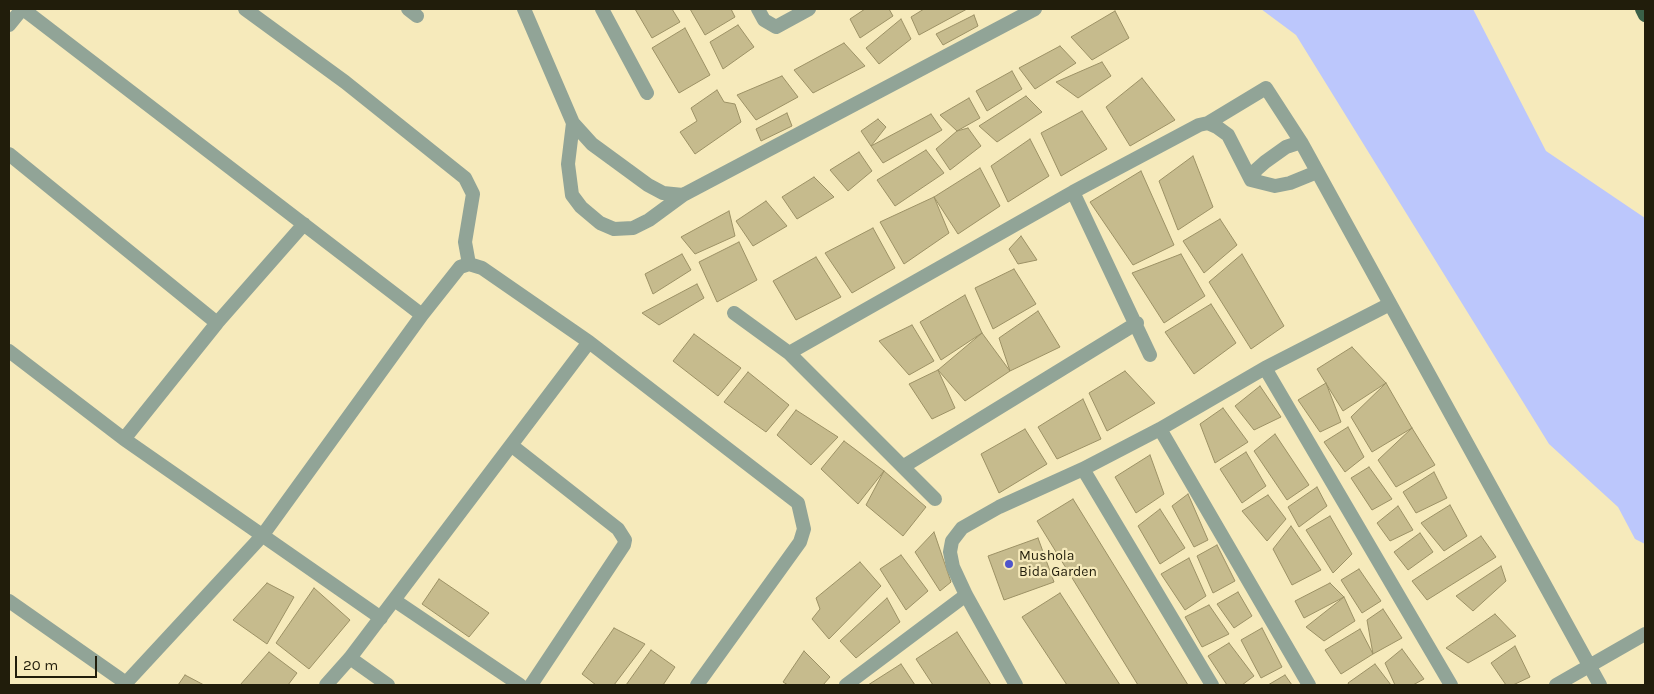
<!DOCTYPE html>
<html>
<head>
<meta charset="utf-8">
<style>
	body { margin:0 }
	#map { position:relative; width:1654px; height:694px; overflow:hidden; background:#f6eabb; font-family:Karla,sans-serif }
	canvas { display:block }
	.frame { position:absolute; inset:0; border:10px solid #211d0b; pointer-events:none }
	.scale { position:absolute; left:15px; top:656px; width:82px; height:22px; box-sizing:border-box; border:2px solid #211d0b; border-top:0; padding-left:6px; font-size:15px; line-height:18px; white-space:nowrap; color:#211d0b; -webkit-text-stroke:4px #f6eabb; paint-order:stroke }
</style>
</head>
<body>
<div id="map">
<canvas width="1654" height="694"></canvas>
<div class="frame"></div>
<div class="scale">20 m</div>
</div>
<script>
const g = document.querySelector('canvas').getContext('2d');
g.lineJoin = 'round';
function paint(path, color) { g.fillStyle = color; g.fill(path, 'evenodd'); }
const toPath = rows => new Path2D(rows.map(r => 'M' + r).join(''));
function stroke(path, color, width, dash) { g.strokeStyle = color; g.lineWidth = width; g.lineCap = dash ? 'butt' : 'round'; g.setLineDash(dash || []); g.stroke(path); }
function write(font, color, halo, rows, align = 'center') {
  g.font = font + ' Karla,sans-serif'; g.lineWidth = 4.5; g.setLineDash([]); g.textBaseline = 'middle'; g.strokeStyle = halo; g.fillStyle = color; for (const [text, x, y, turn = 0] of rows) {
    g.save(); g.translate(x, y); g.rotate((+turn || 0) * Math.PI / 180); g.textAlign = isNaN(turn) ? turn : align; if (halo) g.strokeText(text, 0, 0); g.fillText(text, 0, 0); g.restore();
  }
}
const water = toPath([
	[1261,9,1473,9,1546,151,1645,218,1645,544,1635,539,1618,507,1549,444,1296,35]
]);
const building = toPath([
	[635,9,672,9,680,22,652,38,635,9],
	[690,9,731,9,735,17,705,35,690,9],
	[865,9,889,9,893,16,860,38,850,19,865,9],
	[924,9,967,9,919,35,911,17,924,9],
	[1115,11,1129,38,1092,60,1071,37,1115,11],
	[974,15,978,26,943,45,936,34,974,15],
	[901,19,911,39,879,64,866,48,901,19],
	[738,25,754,47,723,69,710,42,738,25],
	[685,28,710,75,679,93,652,48,685,28],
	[844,43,865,66,813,93,794,70,844,43],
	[1060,46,1076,63,1035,89,1019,68,1060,46],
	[1102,62,1111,76,1078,98,1056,82,1102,62],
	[1012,71,1022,89,987,111,976,91,1012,71],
	[782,76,798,97,756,120,737,95,782,76],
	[1142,78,1175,120,1130,146,1106,107,1142,78],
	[717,90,724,102,735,104,741,122,695,154,680,132,697,121,691,108,717,90],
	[1026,96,1042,112,997,142,979,126,1026,96],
	[969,98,980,118,957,131,940,115,969,98],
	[1082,111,1107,149,1061,176,1041,133,1082,111],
	[787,113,792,126,761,141,756,129,787,113],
	[931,114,942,130,883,163,871,146,931,114],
	[878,119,886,127,871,146,861,131,878,119],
	[968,128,981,146,950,170,936,149,957,131,968,128],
	[1030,139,1049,176,1008,202,991,166,1030,139],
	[926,150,944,173,895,206,877,180,926,150],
	[859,152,872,171,848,191,830,170,859,152],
	[1193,156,1213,207,1178,230,1159,181,1193,156],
	[980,168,1000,206,958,234,934,197,980,168],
	[1141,171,1174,245,1133,265,1090,202,1141,171],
	[814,177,834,197,797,219,782,197,814,177],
	[934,197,949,233,904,264,880,222,934,197],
	[766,201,787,226,753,246,736,221,766,201],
	[729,211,735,236,695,254,681,237,729,211],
	[1220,219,1237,245,1204,273,1183,241,1220,219],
	[873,228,895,268,852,293,825,253,873,228],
	[1021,236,1037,260,1018,264,1009,249,1021,236],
	[739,242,757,280,717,302,699,262,739,242],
	[682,254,691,270,653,294,645,274,682,254],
	[1181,254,1205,296,1164,323,1132,273,1181,254],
	[1242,254,1284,326,1251,349,1209,282,1242,254],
	[816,257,841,297,796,320,773,281,816,257],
	[1014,269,1036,304,993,329,975,288,1014,269],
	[697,284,704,298,659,325,642,313,697,284],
	[965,295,982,333,941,360,920,322,965,295],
	[1211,304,1236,343,1194,374,1165,332,1211,304],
	[1038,311,1060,347,1010,371,999,338,1038,311],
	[912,325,934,361,909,375,879,341,912,325],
	[982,333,1010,371,965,401,938,370,982,333],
	[694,334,741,368,718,396,673,361,694,334],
	[1352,347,1386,383,1343,411,1317,369,1352,347],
	[938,370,955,408,932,419,909,384,938,370],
	[1125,371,1155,403,1107,431,1089,393,1125,371],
	[748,372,789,405,766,432,724,402,748,372],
	[1326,383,1341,422,1320,432,1298,400,1326,383],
	[1386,383,1412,428,1372,452,1351,417,1386,383],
	[1260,386,1281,417,1254,430,1235,406,1260,386],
	[1083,399,1101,439,1057,459,1038,427,1083,399],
	[1223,408,1248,442,1215,463,1200,424,1223,408],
	[796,410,838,437,811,465,777,435,796,410],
	[1348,427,1364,457,1345,472,1324,442,1348,427],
	[1412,428,1435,465,1396,487,1378,460,1412,428],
	[1025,429,1047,464,999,493,981,454,1025,429],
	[1275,434,1309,485,1287,500,1254,451,1275,434],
	[844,441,884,471,858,504,821,469,844,441],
	[1246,452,1266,486,1242,503,1220,469,1246,452],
	[1150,455,1164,494,1136,513,1115,477,1150,455],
	[1369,467,1392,499,1372,510,1351,478,1369,467],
	[884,471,926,507,903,536,866,505,884,471],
	[1434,472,1447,498,1416,513,1403,492,1434,472],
	[1317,487,1327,506,1299,527,1288,507,1317,487],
	[1188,494,1208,540,1194,547,1172,506,1188,494],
	[1268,495,1286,519,1267,541,1242,511,1268,495],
	[1073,499,1188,685,1138,685,1037,521,1073,499],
	[1450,505,1467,536,1444,551,1421,523,1450,505],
	[1398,506,1413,530,1390,541,1377,523,1398,506],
	[1160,509,1185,548,1160,564,1138,526,1160,509],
	[1330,516,1352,554,1333,573,1306,530,1330,516],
	[1291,526,1321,570,1292,585,1273,549,1291,526],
	[934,532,951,582,940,591,915,552,934,532],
	[1420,533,1433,552,1408,570,1394,552,1420,533],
	[1481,536,1496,557,1427,600,1412,581,1481,536],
	[1038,538,1054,582,1004,600,988,556,1038,538],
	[1217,545,1235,581,1213,593,1197,556,1217,545],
	[901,555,928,591,906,610,880,569,901,555],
	[1189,558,1206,596,1185,610,1161,574,1189,558],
	[860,562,881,586,829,639,812,619,820,609,816,598,860,562],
	[1501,566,1506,581,1473,611,1456,596,1501,566],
	[1359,569,1381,601,1362,613,1341,580,1359,569],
	[439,579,489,613,469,637,422,604,439,579],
	[267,583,294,597,267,644,233,620,267,583],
	[1330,583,1344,597,1304,618,1295,601,1330,583],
	[314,588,350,620,309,669,276,643,314,588],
	[1238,592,1252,616,1234,628,1217,604,1238,592],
	[1060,593,1120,685,1067,685,1022,617,1060,593],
	[1344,597,1355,621,1324,641,1306,627,1344,597],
	[887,598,900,622,856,658,840,641,887,598],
	[1209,605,1229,634,1202,647,1185,617,1209,605],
	[1383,609,1402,638,1373,654,1367,620,1383,609],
	[1495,614,1516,636,1468,663,1446,648,1495,614],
	[614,628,645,644,614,685,596,685,582,674,614,628],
	[1262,628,1282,667,1261,678,1241,640,1262,628],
	[1360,629,1373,654,1341,674,1325,650,1360,629],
	[957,632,991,685,933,685,916,659,957,632],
	[1229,643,1254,676,1242,685,1227,685,1208,656,1229,643],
	[1515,646,1530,677,1513,685,1506,685,1491,663,1515,646],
	[1402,649,1424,679,1413,685,1395,685,1385,663,1402,649],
	[651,650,675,667,663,685,626,685,651,650],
	[804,651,830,677,823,685,788,685,783,682,804,651],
	[269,652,297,673,288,685,240,685,269,652],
	[901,664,915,685,868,685,901,664],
	[1375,664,1391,685,1349,685,1348,683,1375,664],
	[185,675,204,685,178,685,185,675],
	[1285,675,1292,685,1268,685,1285,675]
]);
const minor = toPath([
	[23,9,422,315],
	[245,9,345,82,465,178,473,194,465,242,469,264],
	[408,9,417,16],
	[524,9,573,123,592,144,648,185,663,193,683,195],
	[602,9,647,93],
	[758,9,764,20,776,27,809,9],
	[9,25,22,9],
	[573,123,568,164,572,195,581,207,600,223,614,229,633,228,649,220,683,195,1035,9],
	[1208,123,1217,127,1228,135,1251,180,1275,186,1290,183,1317,172],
	[9,154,217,323],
	[1251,180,1256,170,1265,162,1286,147,1301,142],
	[1073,192,1150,355],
	[734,313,789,353,935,499],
	[9,351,124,439,381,618],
	[789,353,1073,192,1199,125,1208,123,1266,88,1301,142,1600,685],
	[1265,368,1451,685],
	[1160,429,1309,685],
	[124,439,217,323,304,224],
	[511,445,618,529,625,540,624,545,531,685],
	[904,466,1137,323],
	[1083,469,1212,685],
	[394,600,520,685],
	[9,601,126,683],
	[350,658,388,685],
	[124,685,262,536,422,315,460,267,469,264,482,268,589,342,798,503,804,529,800,542,697,685],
	[326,685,350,658,589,342],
	[846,685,966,595],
	[1016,685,966,595,953,567,950,552,952,541,962,528,999,507,1083,469,1160,429,1265,368,1390,304],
	[1556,685,1645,634]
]);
const trunk = toPath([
	[1642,9,1645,15]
]);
const markers = [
	[1009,564,5,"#4f55cb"]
];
const poiNames = [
	["Mushola",1019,556],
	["Bida Garden",1019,572]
];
paint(water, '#bcc7fc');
paint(building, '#c6bb8d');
stroke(building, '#9c9165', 1);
stroke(minor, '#91a497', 14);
stroke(trunk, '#3a6048', 14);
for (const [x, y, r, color] of markers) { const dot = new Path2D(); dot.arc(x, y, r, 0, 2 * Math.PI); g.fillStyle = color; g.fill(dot); stroke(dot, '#f6eabb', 2); }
write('14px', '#211d0b', '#f6eabb', poiNames, 'left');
</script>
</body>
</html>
